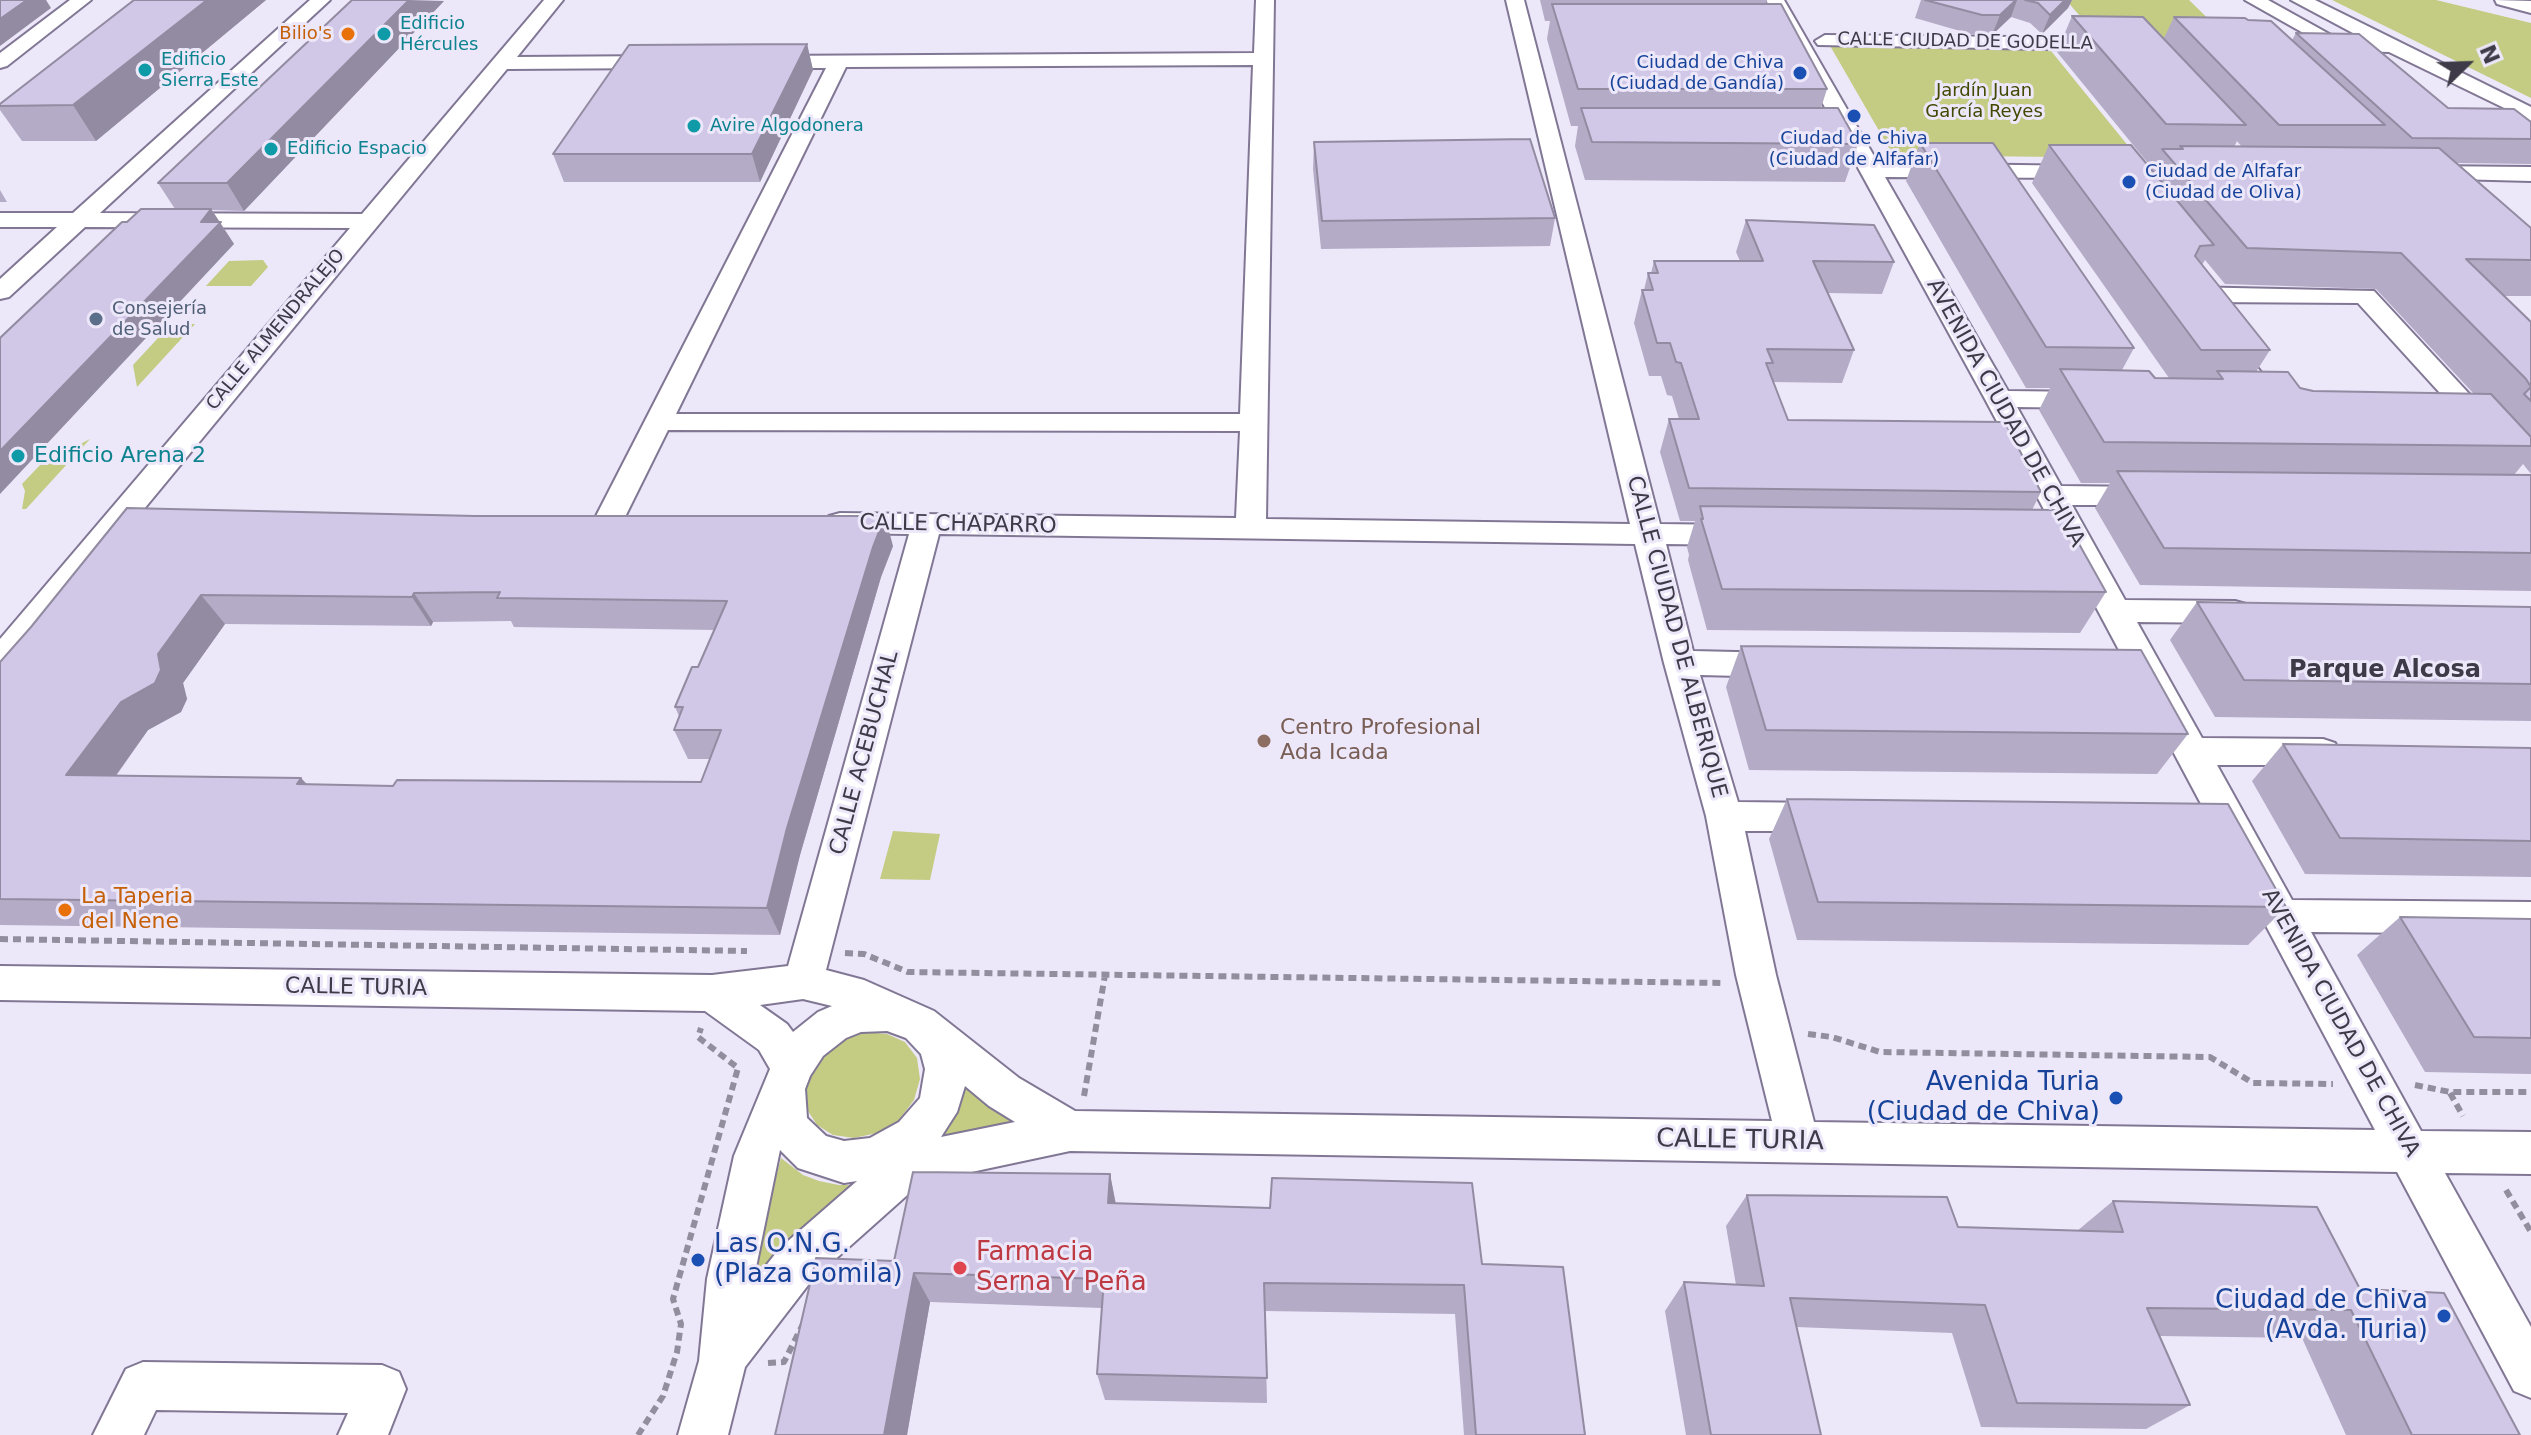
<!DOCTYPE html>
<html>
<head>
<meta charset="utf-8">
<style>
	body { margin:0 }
	#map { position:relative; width:2531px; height:1435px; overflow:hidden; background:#ede7fa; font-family:"DejaVu Sans",sans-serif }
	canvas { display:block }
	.north { position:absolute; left:2427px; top:24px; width:80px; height:80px; -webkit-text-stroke:6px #ede7fa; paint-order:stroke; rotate:67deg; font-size:22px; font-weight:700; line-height:32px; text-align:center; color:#3e3a47 }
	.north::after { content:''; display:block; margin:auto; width:28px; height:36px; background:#3e3a47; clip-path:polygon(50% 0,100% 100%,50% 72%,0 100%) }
</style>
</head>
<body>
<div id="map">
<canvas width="2531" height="1435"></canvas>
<div class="north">N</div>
</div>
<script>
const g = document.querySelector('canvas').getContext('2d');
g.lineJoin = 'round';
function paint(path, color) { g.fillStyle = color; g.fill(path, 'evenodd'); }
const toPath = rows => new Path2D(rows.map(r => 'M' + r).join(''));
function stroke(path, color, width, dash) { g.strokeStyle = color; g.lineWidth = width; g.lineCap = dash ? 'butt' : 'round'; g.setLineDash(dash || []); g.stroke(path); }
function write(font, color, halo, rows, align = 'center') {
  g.font = font + ' "DejaVu Sans",sans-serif'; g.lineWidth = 6; g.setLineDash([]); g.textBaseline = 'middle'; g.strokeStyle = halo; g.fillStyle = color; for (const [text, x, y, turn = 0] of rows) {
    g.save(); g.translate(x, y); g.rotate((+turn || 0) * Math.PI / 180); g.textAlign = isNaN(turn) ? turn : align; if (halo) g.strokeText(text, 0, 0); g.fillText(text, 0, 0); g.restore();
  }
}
const green = toPath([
	[2066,0,2189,0,2229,39,2099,38],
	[2332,0,2436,0,2531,23,2531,98],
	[1829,44,2047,46,2138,158,1893,155],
	[263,260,268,267,251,286,206,286,229,261],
	[171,324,195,324,137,387,133,365],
	[90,439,26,509,22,509,25,491,22,484,41,464],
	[893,831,940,834,930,880,880,879],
	[866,1032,887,1034,905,1042,917,1058,920,1079,914,1100,899,1120,877,1133,854,1138,833,1135,817,1125,806,1108,805,1089,812,1069,825,1051,844,1039],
	[966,1079,1037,1123,935,1146],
	[781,1158,803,1175,819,1181,839,1185,863,1185,735,1332]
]);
const path = toPath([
	[0,939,747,951],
	[845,953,864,954,908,972,1723,983],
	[1808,1034,1832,1037,1880,1052,2210,1057,2253,1083,2333,1084],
	[2415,1085,2450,1092,2531,1092],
	[2450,1093,2463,1116],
	[1084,1096,1105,975],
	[2506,1190,2531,1232],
	[768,1363,784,1362,803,1324],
	[638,1435,663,1396,677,1352,681,1324,673,1299,738,1068,698,1037,701,1028]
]);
const minor = toPath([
	[70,0,91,0,7,66,0,68,0,53,70,0],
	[310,0,330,0,100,213,362,214,544,0,563,0,517,57,664,56,674,62,664,68,507,69,12,669,0,673,0,639,350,228,85,227,9,297,0,299,0,279,57,227,0,227,0,213,73,213,310,0],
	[1256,0,1274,0,1266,519,1630,524,1506,0,1524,0,1660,524,1735,525,1746,528,1750,535,1746,542,1735,545,1666,544,1693,651,1779,653,1791,657,1795,665,1791,673,1779,677,1700,675,1738,802,1823,803,1836,807,1841,817,1836,827,1823,831,1745,831,1776,975,1814,1122,2375,1130,1985,399,1766,0,1784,0,1878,163,2089,166,2092,171,2089,176,2081,178,1885,177,2008,391,2090,392,2100,394,2104,400,2100,406,2090,408,2017,407,2061,486,2147,487,2157,489,2162,496,2157,503,2147,505,2072,505,2125,600,2235,601,2246,604,2251,612,2246,620,2235,623,2137,622,2202,738,2323,739,2335,743,2340,752,2335,761,2323,765,2217,765,2292,900,2531,902,2531,934,2311,932,2421,1131,2531,1132,2531,1174,2445,1173,2531,1327,2531,1398,2514,1391,2397,1172,1070,1151,934,1180,914,1189,812,1280,745,1367,728,1435,678,1435,699,1361,707,1279,734,1156,770,1069,759,1050,705,1011,0,1000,0,966,712,975,788,966,909,534,840,533,829,530,825,523,829,516,840,513,1236,518,1240,431,668,430,620,527,609,530,598,527,594,520,826,68,765,68,755,62,765,56,1254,53,1256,0],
	[1253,65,1240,414,676,414,846,67,1253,65],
	[939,534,1635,544,1664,663,1706,816,1736,975,1772,1121,1075,1111,1019,1078,934,1011,864,980,826,970,939,534],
	[803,999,832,1006,818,1012,793,1032,787,1024,760,1005,803,999],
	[887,1031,906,1038,921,1054,925,1069,920,1098,899,1122,870,1138,844,1141,826,1136,807,1118,805,1089,810,1076,823,1056,846,1038,861,1032,887,1031],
	[965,1086,989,1106,1015,1122,941,1137,957,1112,965,1086],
	[780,1150,798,1168,844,1183,857,1181,780,1248,753,1282,780,1150],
	[2245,0,2268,0,2331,35,2328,39,2314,39,2245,0],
	[2291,0,2315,0,2531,107,2531,121,2389,52,2323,50,2320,46,2330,40,2366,40,2291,0],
	[2495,0,2531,1,2531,13,2497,4,2495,0],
	[1825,35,2105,38,2115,44,2105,50,1818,45,1815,41,1825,35],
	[2422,166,2531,167,2531,181,2414,178,2411,173,2414,168,2422,166],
	[2187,287,2374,291,2497,424,2493,430,2483,433,2275,427,2175,294,2178,289,2187,287],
	[2206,302,2358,303,2460,415,2293,413,2206,302],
	[143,1362,382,1365,399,1372,406,1389,388,1435,338,1435,348,1413,156,1410,144,1435,93,1435,126,1369,143,1362]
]);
const wall = toPath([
	[134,0,266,0,96,141,22,141,0,110,0,104],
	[1540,0,1767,0,1766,4,1827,89,1821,108,1858,144,1845,182,1585,180,1575,146,1578,126,1571,126,1547,39,1550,21,1545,21],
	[1921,0,2072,0,2068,8,2042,34,2030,23,2011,17,1992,35,1974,35,1915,18],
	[444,1,244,211,212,210,234,244,127,222,175,209,158,183],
	[2072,16,2164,38,2174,17,2248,20,2292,40,2296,33,2448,108,2531,122,2531,164,2457,163,2531,228,2531,296,2504,296,2531,322,2531,474,2523,464,2514,475,2531,475,2531,591,2140,585,2095,508,2110,483,2081,483,2039,410,2050,388,2026,388,1906,181,1920,143,2134,348,2122,370,2155,378,2169,378,2032,183,2049,145,2151,170,2155,162,2147,162,2057,52],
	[2237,141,2242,147,2234,147],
	[2205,260,2225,284,2376,289,2474,394,2313,391,2300,388,2256,372,2270,350,2202,265],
	[807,44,813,70,760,182,564,182,553,154],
	[1314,142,1555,218,1550,246,1321,249,1313,169],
	[0,190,7,202,0,202],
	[1746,220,1894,262,1882,294,1828,293,1854,350,1842,383,1773,382,1788,420,2041,492,2032,510,2106,592,2080,633,1707,630,1688,560,1689,555,1687,547,1695,521,1680,521,1660,452,1669,419,1679,419,1672,396,1667,395,1661,376,1649,376,1634,323,1642,290,1644,290,1648,273,1651,273,1654,261,1740,261,1736,252],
	[127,508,893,546,881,577,800,855,780,935,0,925,0,662,31,627],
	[511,621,514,627,715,630,698,667,675,707,679,716,674,730,688,759,710,759,701,782,393,786,307,784,301,778,116,776,148,730,181,712,187,699,183,683,225,624,431,626,433,622],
	[2197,602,2531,607,2531,721,2215,717,2170,640],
	[1741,646,2188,734,2157,774,1749,770,1726,687],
	[2283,744,2531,748,2531,877,2305,874,2252,781],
	[1787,799,2286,907,2248,945,1797,940,1769,839],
	[2400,917,2531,919,2531,1074,2425,1072,2357,955],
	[1110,1174,1116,1204,1482,1264,1585,1435,1464,1435,1455,1314,1265,1311,1267,1403,1105,1400,1097,1374,1102,1308,930,1302,907,1435,775,1435,894,1261],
	[1747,1195,1958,1227,2077,1231,2113,1201,2360,1289,2520,1435,2346,1435,2302,1338,2160,1336,2190,1405,2146,1429,1981,1427,1952,1333,1796,1327,1821,1435,1686,1435,1665,1311,1684,1282,1736,1285,1726,1226]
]);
const shadedWall = toPath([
	[27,0,46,0,51,8,0,46,0,19],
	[207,0,266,0,96,141,73,105],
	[409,0,444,1,244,211,227,183],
	[2016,0,2017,0,2011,17,1992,35,2000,15],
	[2065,0,2072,0,2068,8,2042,34,2050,15],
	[807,44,813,70,760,182,752,154],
	[211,209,234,244,0,494,0,451],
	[885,516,893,546,881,577,800,855,780,935,767,908,787,828,873,547],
	[414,593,433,622,431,626,412,597],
	[201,595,225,624,183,683,187,699,181,712,148,730,96,803,66,775],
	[301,778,325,806,297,784],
	[1110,1174,1116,1206,1108,1203],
	[914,1273,930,1302,907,1435,884,1435]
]);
const building = toPath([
	[0,0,27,0,0,19,0,0],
	[134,0,207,0,73,105,0,106,0,104,134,0],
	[352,0,409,0,227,183,158,183,352,0],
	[1925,0,2016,0,2000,15,1982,15,1925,0],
	[2025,0,2065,0,2050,15,2038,3,2025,0],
	[1552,4,1781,4,1827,89,1578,89,1552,4],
	[2072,16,2143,17,2246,125,2166,124,2072,16],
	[2174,17,2245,18,2248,20,2271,21,2385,125,2279,125,2174,17],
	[2296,33,2359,34,2448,108,2514,109,2531,122,2531,139,2412,138,2296,33],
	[807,44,752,154,553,154,629,45,807,44],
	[1581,108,1838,108,1858,144,1592,142,1581,108],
	[1530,139,1555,218,1322,221,1314,142,1530,139],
	[1920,143,1993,143,2134,348,2046,347,1920,143],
	[2049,145,2131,145,2214,245,2200,246,2195,256,2270,350,2201,350,2049,145],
	[2180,146,2439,148,2531,228,2531,260,2466,259,2531,322,2531,401,2524,394,2531,387,2526,379,2401,253,2247,248,2162,149,2183,149,2180,146],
	[141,209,211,209,201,222,221,222,0,451,0,338,122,222,127,222,141,209],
	[1746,220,1874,225,1894,262,1813,261,1854,350,1767,349,1773,363,1766,363,1788,420,2005,422,2041,492,1689,488,1669,419,1699,419,1681,363,1676,362,1670,343,1657,343,1642,290,1653,290,1648,273,1658,273,1654,261,1763,261,1746,220],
	[2060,369,2149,371,2155,378,2223,379,2217,371,2288,372,2300,388,2313,391,2491,394,2531,437,2531,446,2104,442,2060,369],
	[2117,471,2531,475,2531,553,2164,548,2117,471],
	[1700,506,2060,510,2106,592,1722,589,1701,519,1703,519,1700,506],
	[127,508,475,516,885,516,873,547,787,828,767,908,0,899,0,662,31,627,127,508],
	[500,592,497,598,727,601,698,667,692,667,675,707,683,707,674,730,721,730,701,782,397,780,393,786,297,784,301,778,66,775,121,702,155,683,161,670,158,654,201,595,412,597,414,593,500,592],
	[2197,602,2531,607,2531,684,2244,680,2197,602],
	[1741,646,2141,650,2188,734,1766,730,1741,646],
	[2283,744,2531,748,2531,841,2340,838,2283,744],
	[1787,799,2228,804,2286,907,1818,902,1787,799],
	[2400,917,2531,919,2531,1038,2474,1037,2400,917],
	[913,1172,1110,1174,1108,1203,1270,1208,1272,1178,1472,1183,1482,1264,1563,1267,1585,1435,1476,1435,1464,1285,1264,1283,1267,1378,1097,1374,1104,1279,914,1273,884,1435,775,1435,816,1258,894,1261,913,1172],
	[1747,1195,1947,1197,1958,1227,2123,1232,2113,1201,2317,1207,2360,1289,2444,1293,2520,1435,2412,1435,2351,1310,2147,1308,2190,1405,2017,1403,1985,1305,1790,1298,1821,1435,1711,1435,1684,1282,1764,1286,1747,1195]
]);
const markers = [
	[348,34,8,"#e8710a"],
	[384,34,8,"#0f9aa8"],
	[145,70,8,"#0f9aa8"],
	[1800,73,8,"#1a4fb4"],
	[1854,116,8,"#1a4fb4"],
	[694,126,8,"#0f9aa8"],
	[271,149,8,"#0f9aa8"],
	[2129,182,8,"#1a4fb4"],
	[96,319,8,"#5c6f8a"],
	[18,456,8,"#0f9aa8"],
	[1264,741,8,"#8d6e63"],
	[65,910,8,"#e8710a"],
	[2116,1098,8,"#1a4fb4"],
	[698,1260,8,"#1a4fb4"],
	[960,1268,8,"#e0444e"],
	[2444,1316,8,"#1a4fb4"]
];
const farCulturenames = [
	["Edificio",400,24],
	["Hércules",400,45],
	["Edificio",161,60],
	["Sierra Este",161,81],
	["Avire Algodonera",710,126],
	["Edificio Espacio",287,149]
];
const farFoodnames = [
	["Bilio's",332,34]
];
const farStreetnames = [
	["CALLE CIUDAD DE GODELLA",1965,42,1],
	["CALLE ALMENDRALEJO",276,330,-50]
];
const farTransitnames = [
	["Ciudad de Chiva",1784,63],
	["(Ciudad de Gandía)",1784,84],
	["Ciudad de Chiva",1854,139,"center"],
	["(Ciudad de Alfafar)",1854,160,"center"],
	["Ciudad de Alfafar",2145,172,"left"],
	["(Ciudad de Oliva)",2145,193,"left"]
];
const farParknames = [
	["Jardín Juan",1984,91],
	["García Reyes",1984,112]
];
const farServicenames = [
	["Consejería",112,309],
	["de Salud",112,330]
];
const streetNames = [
	["AVENIDA CIUDAD DE CHIVA",2005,413,61],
	["CALLE CHAPARRO",958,525,1],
	["CALLE CIUDAD DE ALBERIQUE",1676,637,75],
	["CALLE ACEBUCHAL",865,753,-75],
	["CALLE TURIA",356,988,1],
	["AVENIDA CIUDAD DE CHIVA",2340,1023,61]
];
const cultureNames = [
	["Edificio Arena 2",34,456]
];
const educationNames = [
	["Centro Profesional",1280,728],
	["Ada Icada",1280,753]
];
const foodNames = [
	["La Taperia",81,897],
	["del Nene",81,922]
];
const neighbourhoodNames = [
	["Parque Alcosa",2385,671]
];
const nearTransitnames = [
	["Avenida Turia",2100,1083],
	["(Ciudad de Chiva)",2100,1113],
	["Las O.N.G.",714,1245,"left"],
	["(Plaza Gomila)",714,1275,"left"],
	["Ciudad de Chiva",2428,1301],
	["(Avda. Turia)",2428,1331]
];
const nearStreetnames = [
	["CALLE TURIA",1740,1141,1]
];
const nearHealthnames = [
	["Farmacia",976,1253],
	["Serna Y Peña",976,1283]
];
paint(green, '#c3cc82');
stroke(minor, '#817794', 4);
stroke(path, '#938e9e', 6, [8, 5]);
paint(minor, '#fff');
paint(wall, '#b4abc6');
paint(shadedWall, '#928ba1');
paint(building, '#d1c7e6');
stroke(building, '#928ba1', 2);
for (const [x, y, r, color] of markers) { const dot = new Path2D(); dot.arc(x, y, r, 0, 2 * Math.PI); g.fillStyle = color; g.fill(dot); stroke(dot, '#ede7fa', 3); }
write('18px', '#0d838f', '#ede7fa', farCulturenames, 'left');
write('18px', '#c56008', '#ede7fa', farFoodnames, 'right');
write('18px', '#3e3a47', '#ede7fa', farStreetnames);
write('18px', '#164399', '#ede7fa', farTransitnames, 'right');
write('18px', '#434902', '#ede7fa', farParknames);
write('18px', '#4e5e75', '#ede7fa', farServicenames, 'left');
write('22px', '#3e3a47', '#ede7fa', streetNames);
write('22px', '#0d838f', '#ede7fa', cultureNames, 'left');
write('22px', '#785e54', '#ede7fa', educationNames, 'left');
write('22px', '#c56008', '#ede7fa', foodNames, 'left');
write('bold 24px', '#3e3a47', '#ede7fa', neighbourhoodNames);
write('26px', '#164399', '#ede7fa', nearTransitnames, 'right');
write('26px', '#3e3a47', '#ede7fa', nearStreetnames);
write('26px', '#be3a42', '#ede7fa', nearHealthnames, 'left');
</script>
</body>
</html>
